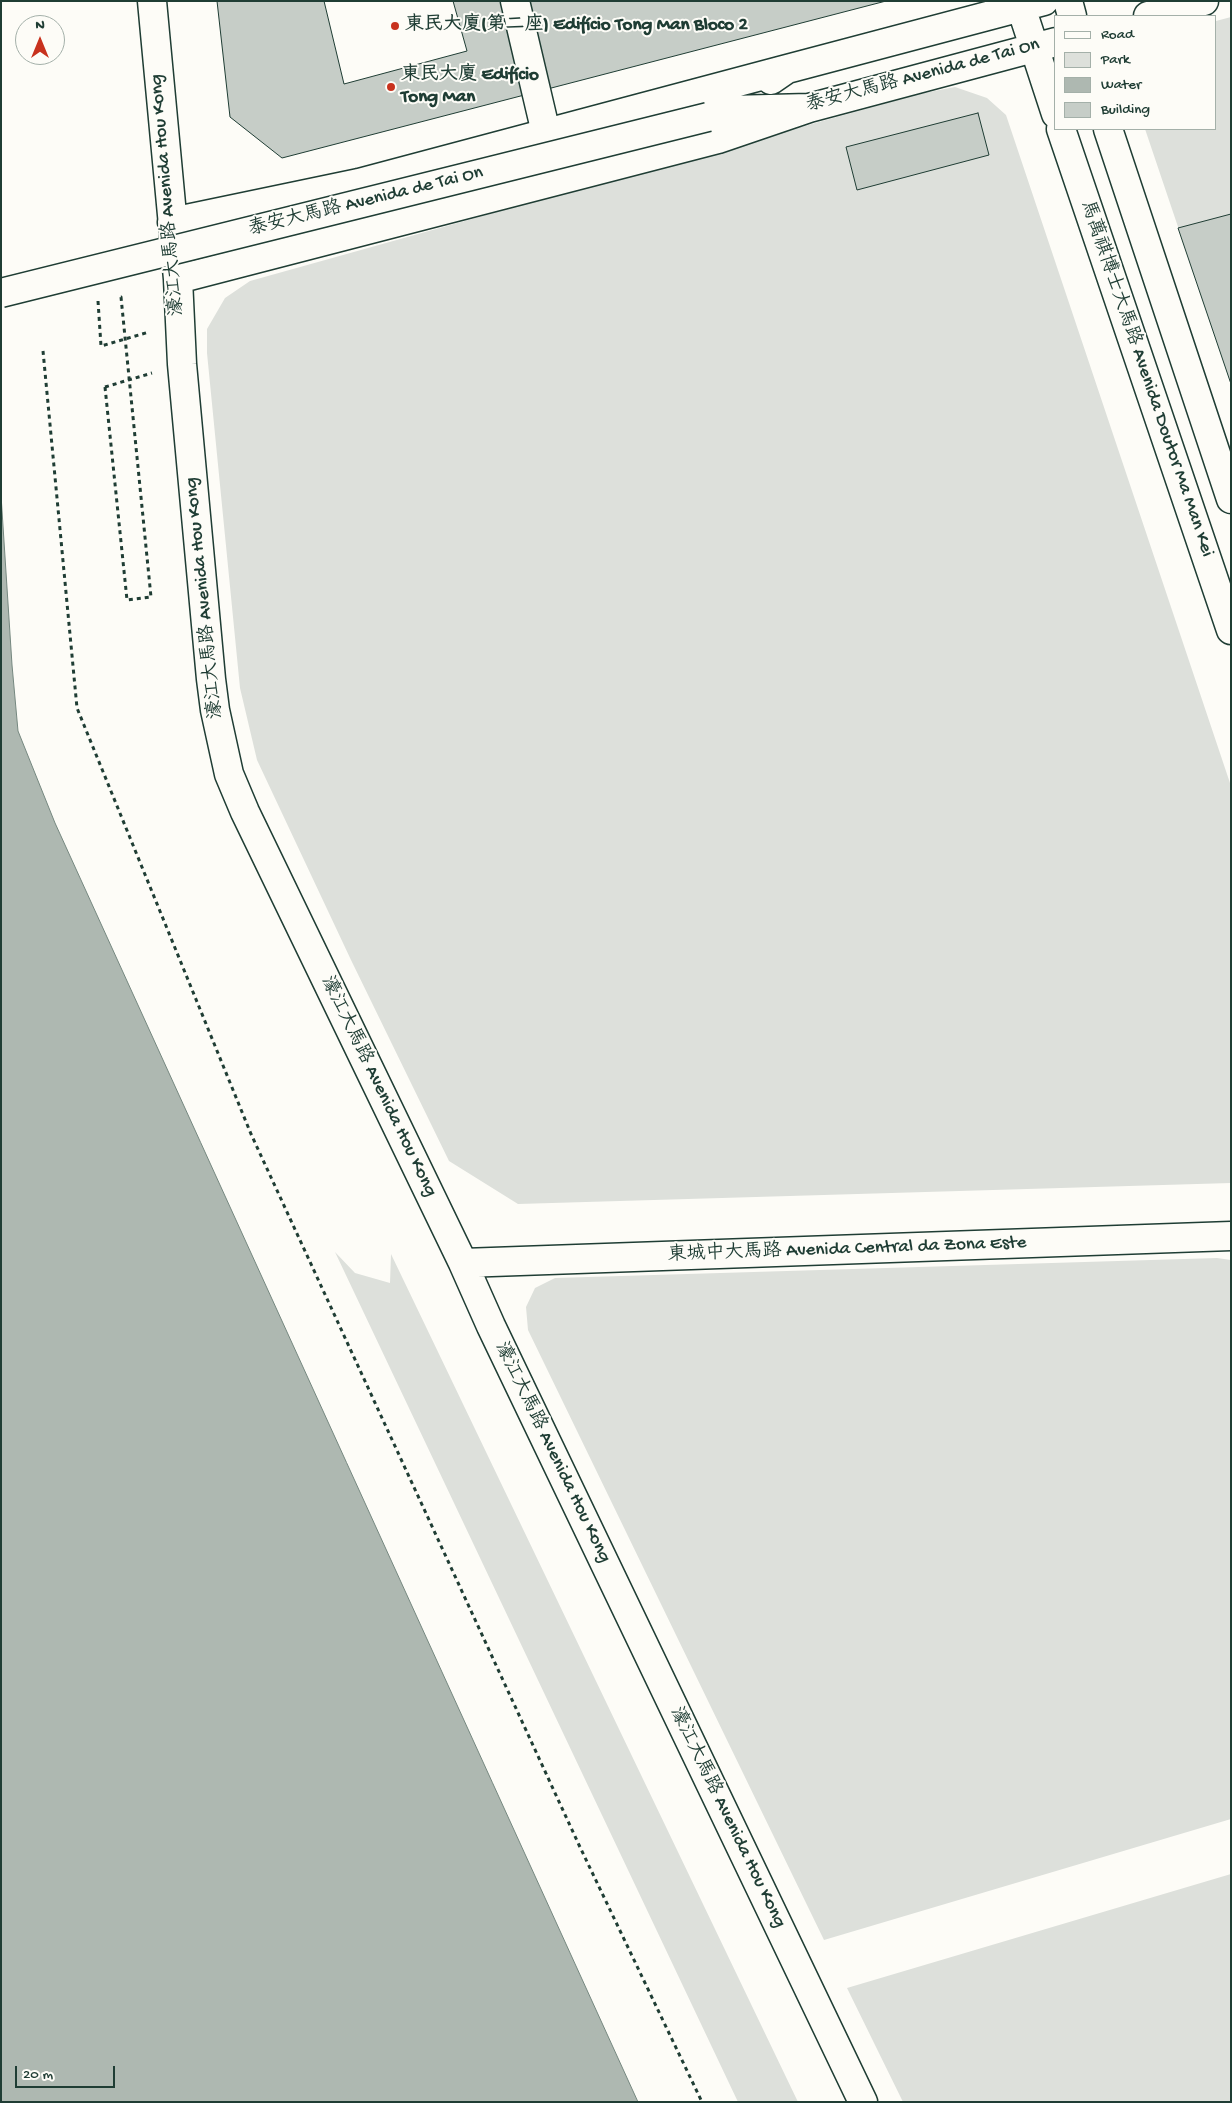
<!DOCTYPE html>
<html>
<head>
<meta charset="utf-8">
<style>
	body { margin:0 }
	#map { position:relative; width:1232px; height:2103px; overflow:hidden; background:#fdfcf7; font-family:"Gochi Hand",sans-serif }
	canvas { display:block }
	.frame { position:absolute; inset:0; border:2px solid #1f3d34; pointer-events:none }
	.legend { position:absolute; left:1054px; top:15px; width:162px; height:115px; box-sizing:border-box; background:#fdfcf7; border:1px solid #a4b0a9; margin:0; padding:6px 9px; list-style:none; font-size:15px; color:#1f3d34 }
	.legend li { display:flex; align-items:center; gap:10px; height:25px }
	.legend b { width:25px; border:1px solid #a4b0a9 }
	.north { position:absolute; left:15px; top:15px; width:50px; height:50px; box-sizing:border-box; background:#fdfcf7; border:1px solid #a4b0a9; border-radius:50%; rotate:0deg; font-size:14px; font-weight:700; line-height:20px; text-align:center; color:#1f3d34 }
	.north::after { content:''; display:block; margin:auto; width:18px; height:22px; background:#c8321e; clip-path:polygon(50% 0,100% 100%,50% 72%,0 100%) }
	.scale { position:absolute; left:15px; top:2066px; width:100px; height:22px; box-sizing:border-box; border:2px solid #1f3d34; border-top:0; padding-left:6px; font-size:15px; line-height:18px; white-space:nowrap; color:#1f3d34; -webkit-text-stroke:4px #fdfcf7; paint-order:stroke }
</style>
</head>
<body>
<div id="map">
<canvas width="1232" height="2103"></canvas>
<div class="frame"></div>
<ul class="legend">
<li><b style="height:6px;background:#fdfcf7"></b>Road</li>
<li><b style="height:14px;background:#dde0db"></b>Park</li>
<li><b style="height:14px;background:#aeb8b1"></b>Water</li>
<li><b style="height:14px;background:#c6cdc7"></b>Building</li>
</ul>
<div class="north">N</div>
<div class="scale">20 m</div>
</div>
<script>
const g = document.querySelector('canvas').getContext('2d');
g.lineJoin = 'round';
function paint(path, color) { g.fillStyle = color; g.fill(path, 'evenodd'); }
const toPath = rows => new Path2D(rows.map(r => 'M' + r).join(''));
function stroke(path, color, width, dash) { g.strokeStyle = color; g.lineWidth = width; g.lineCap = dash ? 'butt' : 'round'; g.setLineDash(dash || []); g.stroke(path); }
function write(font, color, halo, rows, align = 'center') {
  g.font = font + ' "Gochi Hand","LXGW WenKai TC",sans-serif'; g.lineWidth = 4; g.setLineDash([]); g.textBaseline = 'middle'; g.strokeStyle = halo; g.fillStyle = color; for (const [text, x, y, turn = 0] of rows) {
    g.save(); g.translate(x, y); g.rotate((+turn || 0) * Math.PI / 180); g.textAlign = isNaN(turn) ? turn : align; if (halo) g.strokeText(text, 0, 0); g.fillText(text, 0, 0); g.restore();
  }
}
const green = toPath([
	[1231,17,1231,384,1145,129,1216,129,1216,21],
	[955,87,987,98,1006,115,1231,786,1231,1183,518,1204,449,1161,351,960,257,760,240,688,207,353,207,329,225,298,250,281,919,94],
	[335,1252,355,1273,390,1283,391,1254,798,2102,738,2102],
	[1217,1258,1231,1260,1231,1819,824,1940,528,1330,526,1307,535,1288,555,1278],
	[1231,1874,1231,2102,903,2102,847,1988]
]);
const water = toPath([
	[1,495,12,665,18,731,55,823,638,2102,1,2102,1,495]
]);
const building = toPath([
	[217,1,886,1,282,158,230,117,217,1],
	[324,1,453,1,467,51,344,84,324,1],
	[978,113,989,155,857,190,846,147,978,113],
	[1231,214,1231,384,1178,228,1231,214]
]);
const path = toPath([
	[98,301,101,346,149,332],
	[43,351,77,708,251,1134,579,1845,702,2102],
	[105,387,152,373]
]);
const minor = toPath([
	[515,1,546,133]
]);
const major = toPath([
	[152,1,178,279,182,364,211,679,215,710,229,774,245,812,463,1263,491,1326,863,2102],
	[1019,1,1056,114],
	[1068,1,1072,16],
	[1148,16,1204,1],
	[771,80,787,69,1044,1],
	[708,117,730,110,809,108,1056,42],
	[1061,129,1231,630],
	[1108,129,1231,499],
	[172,222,359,183,787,69],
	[178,279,718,139,809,108],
	[463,1263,1231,1236]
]);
const pathBridge = toPath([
	[105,387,127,600,151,597,121,297,118,297]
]);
const majorBridge = toPath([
	[1,293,708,117]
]);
const markers = [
	[395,26,5,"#c8321e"],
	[391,87,5,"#c8321e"]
];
const poiNames = [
	["東民大廈(第二座) Edifício Tong Man Bloco 2",405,26],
	["東民大廈 Edifício",401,76],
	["Tong Man",401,98]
];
const streetNames = [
	["泰安大馬路 Avenida de Tai On",923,76,-15],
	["濠江大馬路 Avenida Hou Kong",168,195,-95],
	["泰安大馬路 Avenida de Tai On",366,202,-14],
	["馬萬祺博士大馬路 Avenida Doutor Ma Man Kei",1146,379,71],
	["濠江大馬路 Avenida Hou Kong",205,598,-96],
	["濠江大馬路 Avenida Hou Kong",378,1087,64],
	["東城中大馬路 Avenida Central da Zona Este",847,1250,-2],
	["濠江大馬路 Avenida Hou Kong",552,1453,64],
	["濠江大馬路 Avenida Hou Kong",727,1818,64]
];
paint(green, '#dde0db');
paint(water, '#aeb8b1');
stroke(water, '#75877f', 1);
paint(building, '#c6cdc7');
stroke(building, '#1f3d34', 1);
stroke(minor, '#1f3d34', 31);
stroke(major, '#1f3d34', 31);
stroke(path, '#1f3d34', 3, [4, 4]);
stroke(minor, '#fdfcf7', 28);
stroke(major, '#fdfcf7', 28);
stroke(majorBridge, '#1f3d34', 31, []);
stroke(pathBridge, '#1f3d34', 3, [4, 4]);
stroke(majorBridge, '#fdfcf7', 28);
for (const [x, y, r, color] of markers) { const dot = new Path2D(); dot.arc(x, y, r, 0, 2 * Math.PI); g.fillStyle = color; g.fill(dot); stroke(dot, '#fdfcf7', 2); }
write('bold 19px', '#1f3d34', '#fdfcf7', poiNames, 'left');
write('19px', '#1f3d34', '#fdfcf7', streetNames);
</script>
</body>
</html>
